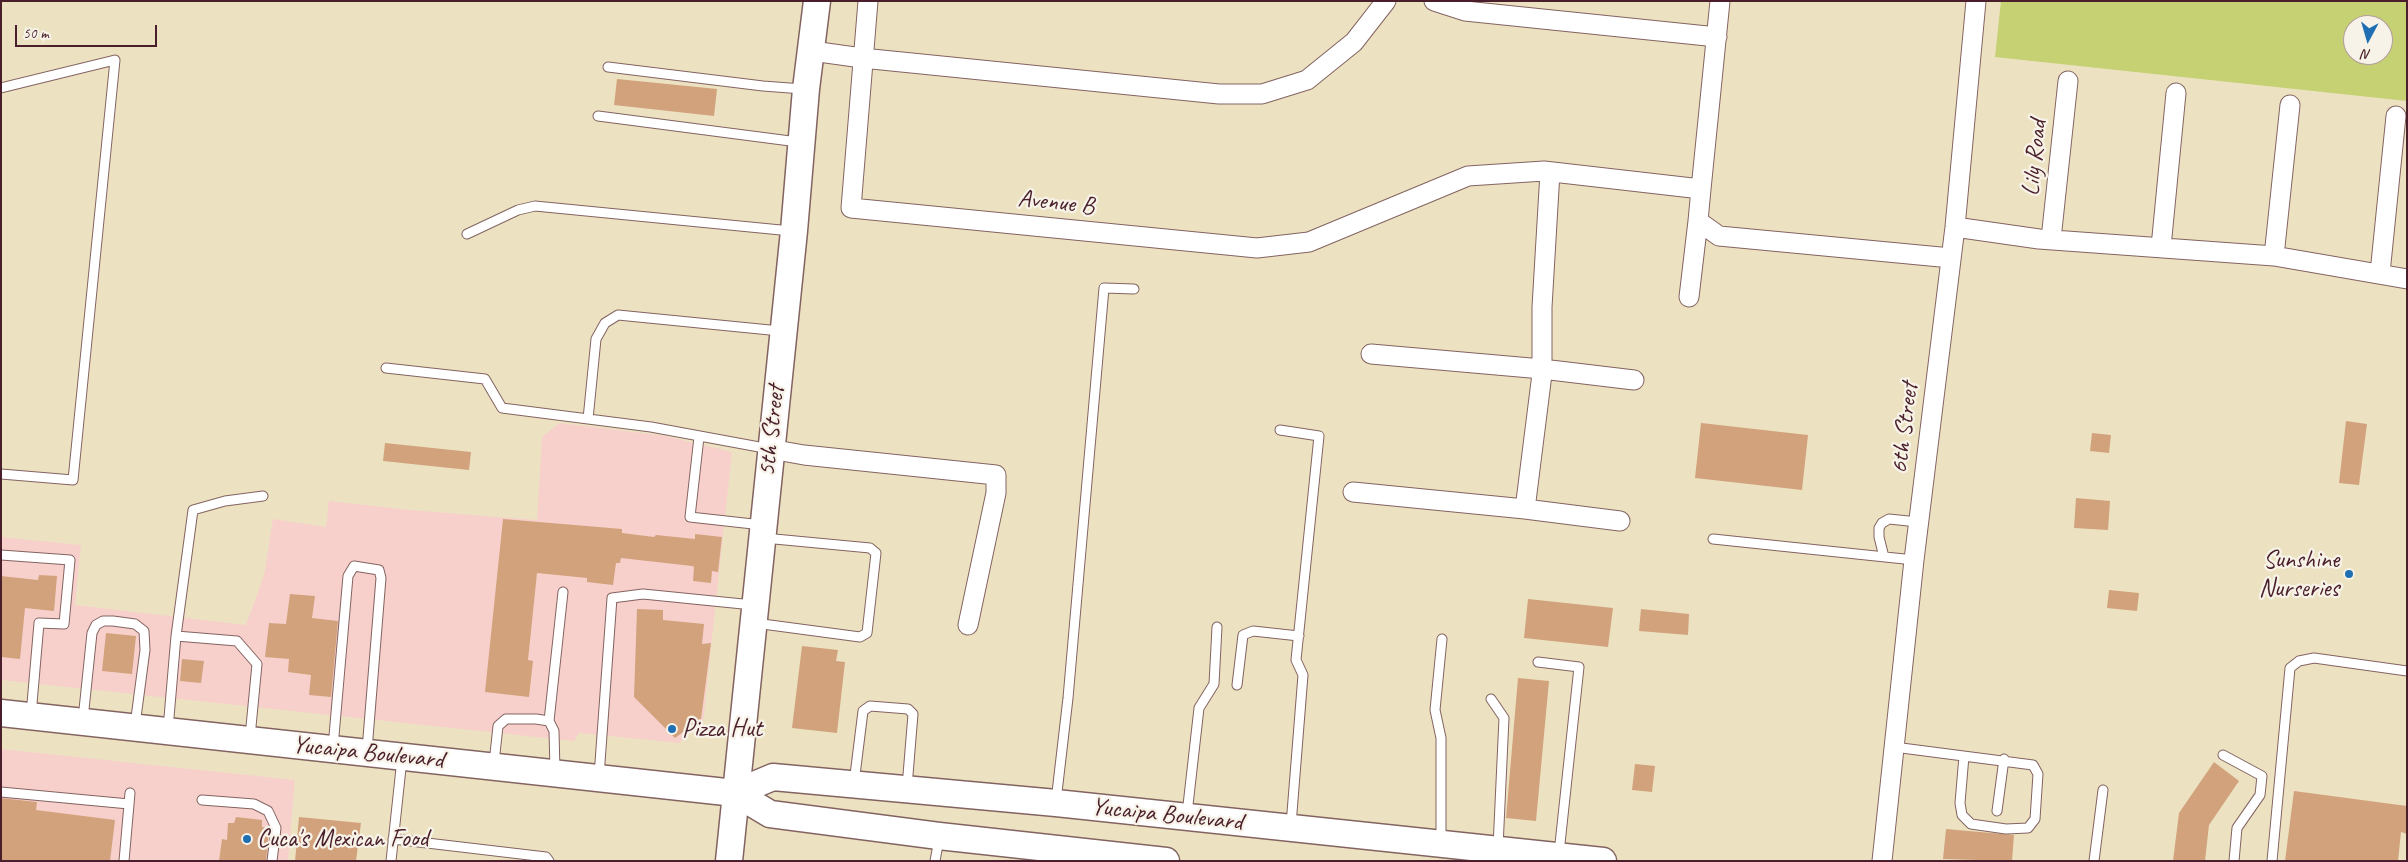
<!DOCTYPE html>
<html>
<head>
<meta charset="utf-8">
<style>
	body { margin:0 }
	#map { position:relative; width:2408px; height:862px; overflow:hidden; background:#ece2c2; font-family:Caveat,sans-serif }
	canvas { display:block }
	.frame { position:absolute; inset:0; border:2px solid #4a1f2b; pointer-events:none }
	.north { position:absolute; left:2343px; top:15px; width:50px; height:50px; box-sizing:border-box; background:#f7f3e8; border:1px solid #b29e9c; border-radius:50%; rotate:186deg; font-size:14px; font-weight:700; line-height:20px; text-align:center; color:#4a1f2b }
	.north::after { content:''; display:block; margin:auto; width:18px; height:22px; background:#1f6fb2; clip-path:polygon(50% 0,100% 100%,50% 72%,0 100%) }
	.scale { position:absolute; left:15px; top:25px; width:142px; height:22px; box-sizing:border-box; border:2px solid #4a1f2b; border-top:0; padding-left:6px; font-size:15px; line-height:18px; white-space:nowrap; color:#4a1f2b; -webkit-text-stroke:4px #f7f3e8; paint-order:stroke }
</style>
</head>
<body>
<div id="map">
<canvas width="2408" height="862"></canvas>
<div class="frame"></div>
<div class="north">N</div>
<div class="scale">50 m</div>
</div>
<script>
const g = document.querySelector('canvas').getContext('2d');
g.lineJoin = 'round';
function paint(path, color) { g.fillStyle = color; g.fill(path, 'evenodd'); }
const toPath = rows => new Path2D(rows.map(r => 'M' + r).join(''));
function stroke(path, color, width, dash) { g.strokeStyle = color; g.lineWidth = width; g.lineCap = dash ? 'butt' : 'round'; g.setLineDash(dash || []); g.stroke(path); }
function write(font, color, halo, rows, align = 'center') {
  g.font = font + ' Caveat,sans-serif'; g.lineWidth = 4.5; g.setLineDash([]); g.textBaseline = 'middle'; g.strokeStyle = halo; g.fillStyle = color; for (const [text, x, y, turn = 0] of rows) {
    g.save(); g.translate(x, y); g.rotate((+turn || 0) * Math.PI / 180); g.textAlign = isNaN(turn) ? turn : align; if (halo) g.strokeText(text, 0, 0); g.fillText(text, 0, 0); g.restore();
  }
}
const built = toPath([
	[560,423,666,436,732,452,703,722,679,743,579,733,574,741,1,680,1,537,81,545,75,605,246,625,264,575,273,519,326,527,329,501,410,510,537,520,542,437],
	[1,749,295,780,288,861,1,861]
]);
const green = toPath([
	[2001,1,2407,1,2407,101,1995,57],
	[2353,25,2383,25,2383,55,2353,55]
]);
const building = toPath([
	[617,79,717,89,714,116,614,105],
	[2346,421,2367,424,2359,485,2339,483],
	[1701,423,1808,435,1802,490,1695,478],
	[2092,433,2111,435,2109,453,2090,451],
	[385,443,471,452,469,470,383,461],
	[2076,498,2110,501,2108,530,2074,528],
	[503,519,622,529,622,533,654,537,656,535,695,539,695,534,722,537,718,572,712,571,711,583,693,581,694,567,692,566,621,558,620,563,616,563,613,585,587,582,587,578,537,573,528,660,533,661,529,697,485,692],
	[39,575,57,576,54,611,25,608,20,659,1,657,1,576,38,580],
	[2109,590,2139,593,2137,611,2107,608],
	[290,594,315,596,312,618,338,621,331,697,309,695,311,675,288,672,289,659,265,657,269,623,286,624],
	[1528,599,1613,608,1608,647,1524,638],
	[637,609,663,610,663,620,704,624,702,644,711,643,701,719,675,738,634,697],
	[1641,609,1689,614,1688,635,1639,631],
	[106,633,136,636,132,674,102,671],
	[802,646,838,650,836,661,845,662,837,733,792,728],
	[182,659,204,661,201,683,180,681],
	[1518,678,1549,681,1536,821,1506,818],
	[2214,762,2239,781,2209,825,2205,861,2173,861,2179,813],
	[1635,764,1655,766,1652,792,1632,790],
	[2294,791,2407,806,2407,834,2401,832,2398,861,2285,861],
	[1,798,37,802,36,810,115,820,110,861,1,861],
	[236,817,262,820,262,827,269,828,266,861,219,861,222,839,227,840,228,823,234,823],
	[299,817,361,823,356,861,295,861],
	[1946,829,2014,835,2012,861,1943,859]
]);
const service = toPath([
	[608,67,763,86,803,89],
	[1,88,115,60,73,480,1,474],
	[598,116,798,142],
	[467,234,518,210,535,206,791,231],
	[386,368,485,379,502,408,651,427,770,449],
	[588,419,596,339,605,323,618,315,780,331],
	[1280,430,1319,436,1296,660,1303,675,1291,825],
	[699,437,690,517,762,525],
	[1713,539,1914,560],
	[1,555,70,560,64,624,39,623,31,715],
	[1884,557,1879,537,1879,528,1882,523,1889,519,1918,522],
	[755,623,860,637,867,633,876,553,870,548,764,538],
	[176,636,237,641,257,664,250,737],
	[1538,662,1579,667,1559,853],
	[1237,685,1243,635,1253,631,1299,636],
	[1491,699,1504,718,1498,847],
	[83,719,92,633,96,625,103,621,113,621,135,624,144,631,145,650,135,725],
	[549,721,563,592],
	[168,729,176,636,193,510,225,501,263,496],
	[333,747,348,576,354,566,379,570,381,578,367,750],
	[1894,747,2033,765,2038,774,2035,819,2028,828,2006,829,1971,824,1962,815,1960,803,1964,756],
	[2223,755,2262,776,2260,795,2237,828,2234,861],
	[494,763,498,726,506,719,536,719,549,721,554,731,555,771],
	[599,776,612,598,643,594,753,605],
	[854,783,863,711,870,706,908,709,913,714,907,787],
	[1,792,129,804],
	[202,800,254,804,268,811,276,828,272,861],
	[1056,801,1068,698,1104,288,1134,289],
	[1997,811,2004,759],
	[1187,814,1199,708,1214,684,1217,627],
	[393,839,546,857,549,861],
	[1441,841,1441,738,1435,710,1442,639],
	[124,861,130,793],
	[391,861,402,759],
	[935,861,939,839],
	[2094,861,2103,790],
	[2272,861,2290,668,2299,661,2314,658,2407,671]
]);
const minor = toPath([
	[868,1,851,208,1257,248,1309,242,1468,176,1544,171,1701,189,1720,1],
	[1434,1,1465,11,1717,37],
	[812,51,862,58,1219,94,1262,94,1307,80,1354,42,1386,1],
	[1550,172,1542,307,1542,374,1525,509,1620,521],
	[1701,189,1698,221,1719,236,1951,258],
	[1955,227,2039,239,2274,256,2407,279],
	[2051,239,2068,81],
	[2161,247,2176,93],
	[2274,256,2290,105],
	[2380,273,2396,116],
	[1689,297,1698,221],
	[1371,354,1542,369,1634,380],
	[770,449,804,455,996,475,996,493,968,625],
	[1353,492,1525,509],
	[1882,861,1914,560,1955,227,1976,1]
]);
const secondary = toPath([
	[1,713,735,793,770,814,939,836,1166,861],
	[735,793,773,777,1056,803,1603,861],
	[729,861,794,231,806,89,817,1]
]);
const markers = [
	[2349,574,5,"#1f6fb2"],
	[672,729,5,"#1f6fb2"],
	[247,839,5,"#1f6fb2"]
];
const streetNames = [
	["Lily Road",2035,158,-84],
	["Avenue B",1056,203,6],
	["6th Street",1905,428,-83],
	["5th Street",772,431,-84],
	["Yucaipa Boulevard",368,753,6],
	["Yucaipa Boulevard",1167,815,6]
];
const poiNames = [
	["Sunshine",2339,560,"right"],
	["Nurseries",2339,589,"right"],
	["Pizza Hut",682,729],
	["Cuca's Mexican Food",257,839]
];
paint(built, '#f7d0cb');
paint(green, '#c5d173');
paint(building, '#d2a27c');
stroke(service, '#836360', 11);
stroke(minor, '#836360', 21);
stroke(secondary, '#836360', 29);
stroke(service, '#fff', 9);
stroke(minor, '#fff', 19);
stroke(secondary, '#fff', 26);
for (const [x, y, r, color] of markers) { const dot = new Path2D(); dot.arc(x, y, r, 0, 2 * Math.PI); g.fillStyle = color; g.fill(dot); stroke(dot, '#f7f3e8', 2); }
write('25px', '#4a1f2b', '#f7f3e8', streetNames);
write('25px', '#4a1f2b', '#f7f3e8', poiNames, 'left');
</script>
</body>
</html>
